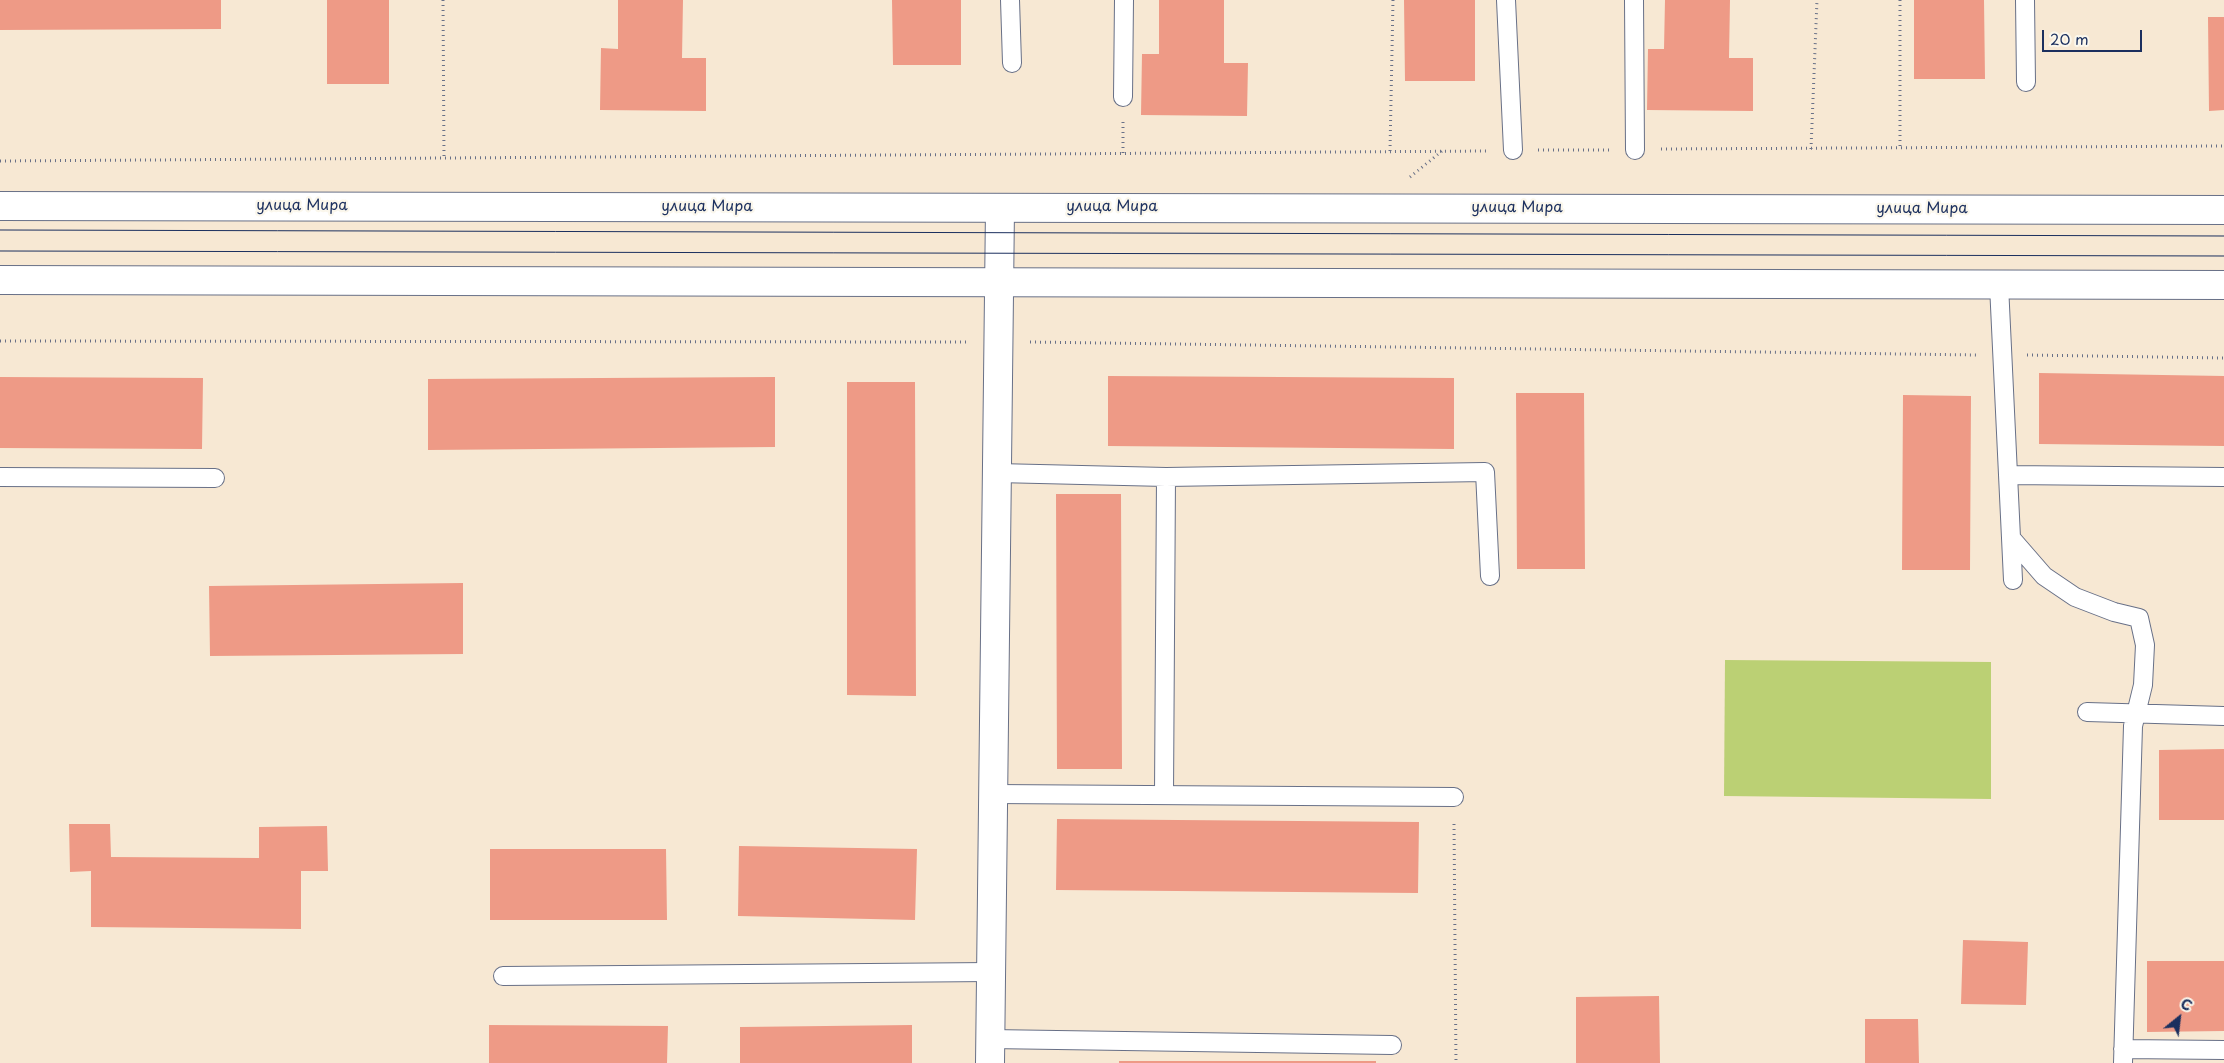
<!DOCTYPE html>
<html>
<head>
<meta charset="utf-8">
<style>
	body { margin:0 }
	#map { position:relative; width:2224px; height:1063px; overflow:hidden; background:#f7e8d3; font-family:"Playpen Sans",sans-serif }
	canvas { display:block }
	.north { position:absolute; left:2154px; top:993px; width:50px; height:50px; -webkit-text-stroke:4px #fbf7ec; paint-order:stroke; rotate:29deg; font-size:14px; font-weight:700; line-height:20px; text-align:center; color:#1b2f5e }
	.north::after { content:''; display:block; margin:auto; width:18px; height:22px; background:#1b2f5e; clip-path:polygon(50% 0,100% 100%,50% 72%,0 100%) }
	.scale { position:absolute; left:2042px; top:30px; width:100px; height:22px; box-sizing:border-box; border:2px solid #1b2f5e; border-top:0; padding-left:6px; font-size:15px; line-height:18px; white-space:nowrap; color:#1b2f5e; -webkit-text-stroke:4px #fbf7ec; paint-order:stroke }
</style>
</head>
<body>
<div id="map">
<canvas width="2224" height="1063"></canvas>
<div class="north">С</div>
<div class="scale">20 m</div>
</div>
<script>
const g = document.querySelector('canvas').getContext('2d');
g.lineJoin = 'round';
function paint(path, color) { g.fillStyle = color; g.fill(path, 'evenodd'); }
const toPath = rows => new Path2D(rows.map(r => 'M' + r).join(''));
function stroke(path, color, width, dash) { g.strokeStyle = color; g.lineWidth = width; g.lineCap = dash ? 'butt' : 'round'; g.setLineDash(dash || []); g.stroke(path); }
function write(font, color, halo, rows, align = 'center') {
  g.font = font + ' "Playpen Sans",sans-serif'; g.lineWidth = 4.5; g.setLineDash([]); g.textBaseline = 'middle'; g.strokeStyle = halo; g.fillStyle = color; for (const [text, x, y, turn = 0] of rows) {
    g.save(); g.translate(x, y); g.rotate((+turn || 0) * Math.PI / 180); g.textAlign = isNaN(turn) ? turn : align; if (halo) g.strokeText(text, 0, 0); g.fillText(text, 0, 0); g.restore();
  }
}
const green = toPath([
	[1725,660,1991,662,1991,799,1724,796]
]);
const building = toPath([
	[0,0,221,0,221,29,0,30],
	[327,0,389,0,389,84,327,84],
	[618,0,683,0,682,58,706,58,706,111,600,110,601,48,618,49],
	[892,0,961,0,961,65,893,65],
	[1159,0,1224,0,1224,63,1248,63,1247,116,1141,115,1142,54,1159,54],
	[1404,0,1475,0,1475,81,1405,81],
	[1665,0,1730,0,1729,58,1753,58,1753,111,1647,110,1648,49,1664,49],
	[1914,0,1984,0,1985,79,1914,79],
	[2208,17,2224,17,2224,110,2209,111],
	[2039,373,2224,376,2224,446,2039,444],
	[1108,376,1454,378,1454,449,1108,446],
	[0,377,203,378,202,449,0,448],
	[775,377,775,447,428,450,428,379],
	[847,382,915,382,916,696,847,695],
	[1516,393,1584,393,1585,569,1517,569],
	[1903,395,1971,396,1970,570,1902,570],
	[1056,494,1121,494,1122,769,1057,769],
	[463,583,463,654,210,656,209,586],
	[2224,749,2224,820,2159,820,2159,750],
	[1057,819,1419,822,1418,893,1056,890],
	[69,824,110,824,111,857,259,858,259,827,327,826,328,871,301,871,301,929,91,927,91,871,70,872],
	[739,846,917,849,915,920,738,916],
	[490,849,666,849,667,920,490,920],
	[1963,940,2028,942,2026,1005,1961,1004],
	[2147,961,2224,961,2224,1031,2147,1032],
	[1659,996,1660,1063,1576,1063,1576,997],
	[1865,1019,1918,1019,1919,1063,1865,1063],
	[489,1025,668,1026,667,1063,489,1063],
	[912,1025,912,1063,740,1063,740,1027],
	[1119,1061,1376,1061,1376,1063,1119,1063]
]);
const path = toPath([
	[443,0,444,158],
	[1900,0,1900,148],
	[1123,122,1123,153],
	[1661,149,2224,146],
	[1811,149,1817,0],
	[1538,150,1609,150],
	[1390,151,1393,0],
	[0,161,1487,151],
	[1410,177,1442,151],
	[0,341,968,342],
	[1030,342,1976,355],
	[2027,355,2224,358],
	[1454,824,1456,1063]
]);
const service = toPath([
	[1010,0,1012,63],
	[1506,0,1513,150],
	[1634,0,1635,150],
	[2025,0,2026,82],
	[1123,97,1124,0],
	[1999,285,2013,580],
	[997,473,1166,477,1485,472,1490,576],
	[2008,475,2224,477],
	[0,477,215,478],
	[2011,538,2044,576,2075,597,2114,612,2139,618,2145,645,2143,685,2133,726,2123,1063],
	[2087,712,2224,716],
	[993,794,1454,797],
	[1164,794,1166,477],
	[503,976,991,972],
	[990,1039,1392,1045],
	[2123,1049,2224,1050]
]);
const minor = toPath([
	[990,1063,1000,208]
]);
const secondary = toPath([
	[0,206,2224,210],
	[0,280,2224,285]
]);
const tram = toPath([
	[0,230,2224,236],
	[0,251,2224,256]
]);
const streetNames = [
	["улица Мира",302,206],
	["улица Мира",707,207],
	["улица Мира",1112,207],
	["улица Мира",1517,208],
	["улица Мира",1922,209]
];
paint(green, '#bbd074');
paint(building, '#ee9a86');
stroke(service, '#687087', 20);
stroke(minor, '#687087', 30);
stroke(secondary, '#687087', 30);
stroke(path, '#687087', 3, [1, 4]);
stroke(service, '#fff', 18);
stroke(minor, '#fff', 28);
stroke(secondary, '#fff', 28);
stroke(tram, '#1b2f5e', 1);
write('15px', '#1b2f5e', '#fbf7ec', streetNames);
</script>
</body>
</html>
